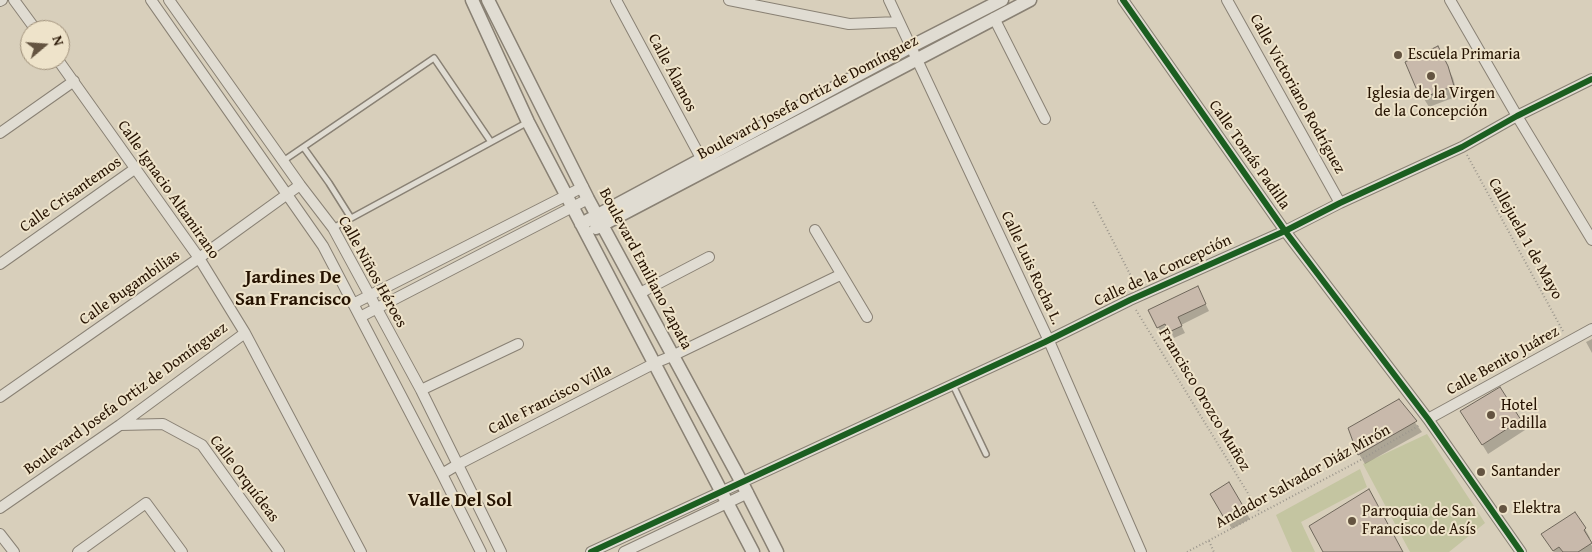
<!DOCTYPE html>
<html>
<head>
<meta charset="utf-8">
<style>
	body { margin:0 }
	#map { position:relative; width:1592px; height:552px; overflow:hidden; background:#d8cfbb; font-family:"Gentium Book Plus",serif }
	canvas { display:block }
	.north { position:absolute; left:20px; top:20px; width:50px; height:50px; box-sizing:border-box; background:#eee3ca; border:1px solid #9e8f79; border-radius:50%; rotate:72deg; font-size:14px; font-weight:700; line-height:20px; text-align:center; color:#251200 }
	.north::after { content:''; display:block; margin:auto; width:18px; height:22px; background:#645441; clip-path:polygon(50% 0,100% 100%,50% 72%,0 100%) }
</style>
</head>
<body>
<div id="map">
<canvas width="1592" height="552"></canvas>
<div class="north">N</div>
</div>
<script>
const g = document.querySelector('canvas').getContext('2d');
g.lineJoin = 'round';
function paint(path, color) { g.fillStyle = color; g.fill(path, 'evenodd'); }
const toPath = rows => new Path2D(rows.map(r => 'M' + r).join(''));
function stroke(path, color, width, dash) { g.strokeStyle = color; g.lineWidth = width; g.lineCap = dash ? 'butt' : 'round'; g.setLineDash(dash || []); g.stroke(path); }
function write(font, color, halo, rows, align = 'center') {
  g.font = font + ' "Gentium Book Plus",serif'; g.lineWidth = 4; g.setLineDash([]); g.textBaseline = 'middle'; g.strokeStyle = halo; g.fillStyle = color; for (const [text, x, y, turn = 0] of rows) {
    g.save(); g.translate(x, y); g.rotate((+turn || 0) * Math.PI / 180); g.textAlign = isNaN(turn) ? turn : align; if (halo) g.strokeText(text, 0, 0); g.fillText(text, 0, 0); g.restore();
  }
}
const green = toPath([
	[1427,434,1485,523,1449,552,1410,552,1363,464],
	[1360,469,1367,487,1301,522,1315,552,1292,552,1276,515]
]);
const shadow = toPath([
	[1443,58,1453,78,1458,96,1429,107,1421,94],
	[1201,295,1209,311,1181,325,1185,333,1174,338,1170,330,1162,334,1158,327],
	[1592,339,1592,353,1586,342],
	[1399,401,1422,432,1365,464,1359,454],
	[1520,420,1525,430,1488,454,1468,421],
	[1229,484,1250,519,1232,529,1211,495],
	[1585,529,1590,538,1588,539,1592,546,1592,552,1554,552,1548,543]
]);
const building = toPath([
	[1438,46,1448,66,1454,86,1422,98,1419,95,1405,62,1438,46],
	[1198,286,1206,304,1178,317,1182,326,1169,332,1165,324,1157,328,1148,310,1198,286],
	[1500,387,1521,420,1482,445,1460,411,1500,387],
	[1399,399,1417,421,1358,455,1348,428,1399,399],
	[1229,482,1246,511,1227,523,1210,494,1229,482],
	[1369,489,1403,552,1323,552,1309,526,1369,489],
	[1575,512,1586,528,1584,530,1592,543,1578,552,1563,552,1559,547,1553,551,1541,534,1575,512]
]);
const path = toPath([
	[1467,155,1564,333],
	[1093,202,1136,286],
	[1136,310,1260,513],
	[1209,541,1214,552],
	[1187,552,1357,462,1420,425]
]);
const service = toPath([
	[304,148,329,183,351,218],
	[283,161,434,58,491,142],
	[333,228,528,122],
	[953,385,986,454]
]);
const minor = toPath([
	[14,0,36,30],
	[151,0,323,246,442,474,481,552],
	[169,0,300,185,333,228,421,390,501,552],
	[616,0,702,160],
	[729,0,849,24,898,22],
	[889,0,1049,341,1141,552],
	[1123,0,1285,231,1428,419,1521,552],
	[1227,0,1340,203],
	[1450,0,1517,116,1592,240],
	[0,1,2,0],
	[994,18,1045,119],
	[58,60,199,258,245,333,361,552],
	[0,133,74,81],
	[815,230,867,317],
	[0,264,136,168],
	[640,293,709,257],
	[353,304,583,187],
	[360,317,588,199],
	[421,390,518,344],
	[0,397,199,258,300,185],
	[1428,419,1592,329],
	[120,425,163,424,202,445,279,552],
	[442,474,457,465,655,363,672,356,840,275],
	[0,508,120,425,245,333],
	[0,534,14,552],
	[78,552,146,503,182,552],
	[591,552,1045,342,1130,300,1285,231,1340,203,1462,147,1517,116,1592,79],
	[624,552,748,493]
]);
const tertiary = toPath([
	[472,0,528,122,753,552],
	[488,0,588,199,742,483,777,552],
	[581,224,910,47,1002,0],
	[596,228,1030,0]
]);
const cycleway = toPath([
	[1123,0,1285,231,1428,419,1521,552],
	[591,552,1045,342,1130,300,1285,231,1340,203,1462,147,1517,116,1592,79]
]);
const markers = [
	[1398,55,5,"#645441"],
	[1431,76,5,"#645441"],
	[1491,415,5,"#645441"],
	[1481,472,5,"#645441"],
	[1503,509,5,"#645441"],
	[1352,521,5,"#645441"]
];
const poiNames = [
	["Escuela Primaria",1408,55],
	["Iglesia de la Virgen",1431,94,"center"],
	["de la Concepción",1431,112,"center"],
	["Hotel",1501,406],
	["Padilla",1501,424],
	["Santander",1491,472],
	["Elektra",1513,509],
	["Parroquia de San",1362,512],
	["Francisco de Asís",1362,530]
];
const streetNames = [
	["Calle Álamos",672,73,62],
	["Calle Victoriano Rodríguez",1297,94,61],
	["Boulevard Josefa Ortiz de Domínguez",808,98,-28],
	["Calle Tomás Padilla",1249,155,55],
	["Calle Ignacio Altamirano",168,190,55],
	["Calle Crisantemos",71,195,-35],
	["Callejuela 1 de Mayo",1525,239,61],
	["Calle Luis Rocha L.",1031,268,65],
	["Boulevard Emiliano Zapata",645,269,62],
	["Calle de la Concepción",1163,271,-25],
	["Calle Niños Héroes",372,272,61],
	["Calle Bugambilias",130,288,-35],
	["Calle Benito Juárez",1503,361,-29],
	["Boulevard Josefa Ortiz de Domínguez",126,399,-36],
	["Calle Francisco Villa",550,400,-27],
	["Francisco Orozco Muñoz",1204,400,59],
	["Andador Salvador Diáz Mirón",1303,477,-29],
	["Calle Orquídeas",244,479,53]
];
const quarterNames = [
	["Jardines De",293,278],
	["San Francisco",293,300],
	["Valle Del Sol",460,501]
];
paint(green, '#c4c5a1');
paint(shadow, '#0003');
paint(building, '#c8b9ab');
stroke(building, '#6f675b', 1);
stroke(service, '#898174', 8);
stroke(minor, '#898174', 12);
stroke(tertiary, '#898174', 15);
stroke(path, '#9c978d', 2, [1, 2.5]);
stroke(service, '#e0dcd2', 5);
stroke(minor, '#e0dcd2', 10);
stroke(tertiary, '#e0dcd2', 12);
stroke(cycleway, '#1b5e20', 6);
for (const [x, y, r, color] of markers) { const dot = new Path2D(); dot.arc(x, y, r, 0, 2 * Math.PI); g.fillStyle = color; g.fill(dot); stroke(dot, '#eee3ca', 2); }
write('16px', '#251200', '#eee3ca', poiNames, 'left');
write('16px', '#251200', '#eee3ca', streetNames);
write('bold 19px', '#251200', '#eee3ca', quarterNames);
</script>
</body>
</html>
